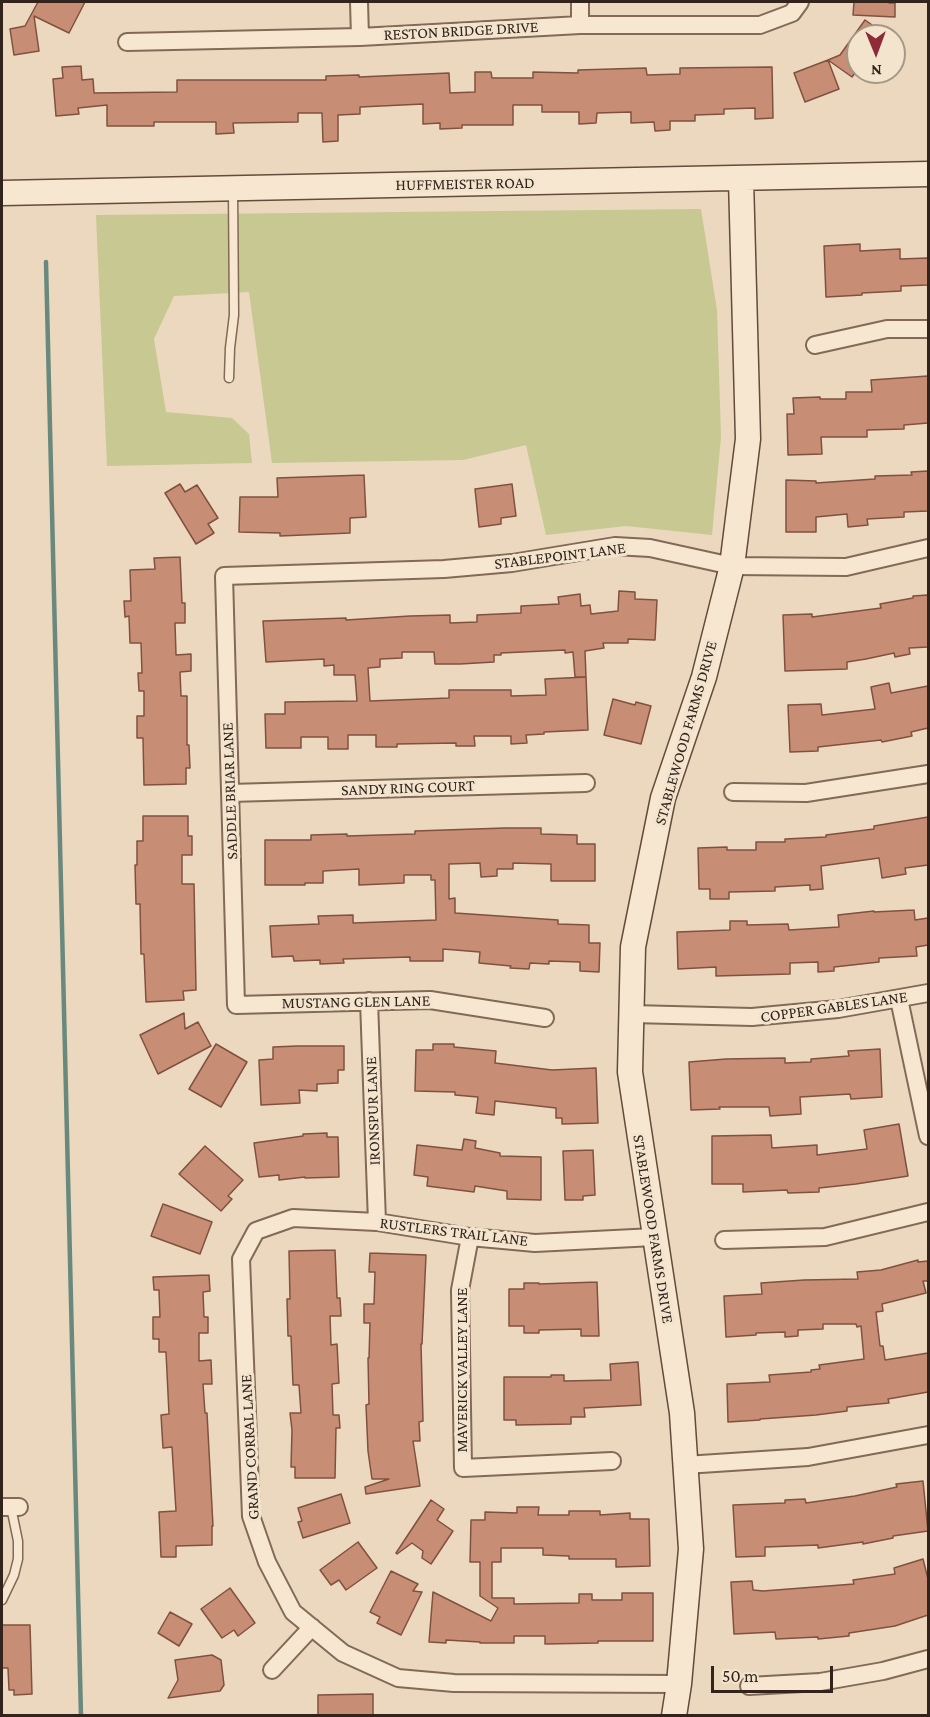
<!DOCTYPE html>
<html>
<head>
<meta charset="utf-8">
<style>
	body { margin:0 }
	#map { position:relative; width:930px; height:1717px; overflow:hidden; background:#ebd8be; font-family:"Crimson Pro",serif }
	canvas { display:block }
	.frame { position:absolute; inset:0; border:3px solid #32241c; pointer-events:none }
	.north { position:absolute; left:846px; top:24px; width:60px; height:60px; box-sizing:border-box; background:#f3e4cd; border:2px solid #a69786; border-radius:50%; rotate:179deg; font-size:16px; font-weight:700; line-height:24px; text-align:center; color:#32241c }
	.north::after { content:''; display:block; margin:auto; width:21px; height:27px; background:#8e2b37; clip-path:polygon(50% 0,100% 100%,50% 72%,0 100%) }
	.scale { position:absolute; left:711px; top:1666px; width:122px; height:27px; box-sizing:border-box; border:3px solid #32241c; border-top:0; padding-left:8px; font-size:18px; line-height:21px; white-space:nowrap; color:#32241c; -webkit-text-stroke:4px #f3e4cd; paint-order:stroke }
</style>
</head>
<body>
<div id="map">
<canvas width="930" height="1717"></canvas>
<div class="frame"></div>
<div class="north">N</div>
<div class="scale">50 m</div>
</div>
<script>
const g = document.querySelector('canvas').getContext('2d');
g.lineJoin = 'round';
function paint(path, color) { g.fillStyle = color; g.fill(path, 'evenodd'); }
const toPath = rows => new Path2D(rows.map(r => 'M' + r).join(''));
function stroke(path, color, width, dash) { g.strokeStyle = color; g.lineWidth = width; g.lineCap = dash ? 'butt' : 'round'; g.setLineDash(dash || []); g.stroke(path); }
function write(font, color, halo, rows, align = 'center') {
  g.font = font + ' "Crimson Pro",serif'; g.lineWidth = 6; g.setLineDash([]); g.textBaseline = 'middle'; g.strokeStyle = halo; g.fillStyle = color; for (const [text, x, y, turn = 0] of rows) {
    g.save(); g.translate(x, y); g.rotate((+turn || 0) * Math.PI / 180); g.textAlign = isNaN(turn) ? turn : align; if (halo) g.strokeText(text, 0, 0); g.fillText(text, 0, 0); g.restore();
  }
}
const green = toPath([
	[701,209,717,310,721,437,712,535,626,526,546,535,526,445,463,460,272,463,249,292,174,296,154,339,166,412,232,418,249,434,252,463,107,466,96,215]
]);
const stream = toPath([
	[46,262,81,1716]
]);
const building = toPath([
	[38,2,85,2,69,33,34,16,39,51,14,55,10,29,25,26,38,2],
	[854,2,889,2,889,3,895,3,895,17,853,15,854,2],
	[865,20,888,36,858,36,858,69,852,77,828,60,840,55,865,20],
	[828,60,839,89,805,102,794,73,828,60],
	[81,66,82,80,93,79,94,93,177,92,177,80,326,80,326,76,359,75,359,77,449,73,450,93,475,92,475,72,491,72,492,78,533,78,533,72,578,73,578,70,646,68,647,75,680,74,680,68,772,67,773,118,755,119,755,108,724,109,724,114,695,115,695,121,670,121,670,130,655,131,654,122,631,123,631,112,597,113,596,123,579,124,579,112,542,112,542,105,513,105,513,125,462,125,462,128,440,129,440,123,423,124,423,104,360,107,360,114,338,115,338,141,323,142,322,113,298,113,298,122,233,123,234,133,216,134,216,122,154,122,154,126,107,126,107,105,78,108,79,114,56,116,53,79,63,78,62,67,81,66],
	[860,244,860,251,900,249,900,259,928,258,928,285,901,286,901,291,862,293,862,295,826,297,824,246,860,244],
	[928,376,928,423,904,425,904,429,867,430,867,437,821,437,822,454,788,455,787,414,794,414,793,398,820,397,820,399,846,399,846,392,872,392,871,380,928,376],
	[928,471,928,511,904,512,904,517,867,519,868,525,848,527,847,514,816,517,816,532,786,532,786,480,816,481,816,483,875,479,875,476,912,475,911,472,928,471],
	[364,475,366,517,350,518,350,533,280,536,280,533,239,532,240,497,278,497,277,478,364,475],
	[180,484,185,492,197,485,218,518,208,524,214,533,196,544,165,493,180,484],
	[512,484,516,516,501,518,501,524,479,527,475,489,512,484],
	[180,557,182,603,185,603,185,623,175,623,176,655,191,654,191,671,180,672,181,696,187,696,187,745,189,745,190,768,186,768,186,784,144,785,143,738,137,738,137,716,144,716,144,691,139,691,138,673,142,673,141,643,130,643,129,616,125,617,124,601,131,601,130,570,155,569,154,558,180,557],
	[619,591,635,592,635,599,657,600,655,640,628,639,628,643,603,643,604,648,585,651,586,677,575,677,573,652,565,653,565,650,501,653,501,655,494,655,494,662,460,664,435,664,434,652,402,652,402,658,380,659,380,667,368,668,370,701,449,698,449,690,511,690,511,696,546,695,545,679,586,677,588,730,544,732,544,734,526,735,527,743,511,744,511,736,474,736,475,746,456,746,456,743,397,744,397,747,376,747,376,735,348,735,348,749,328,749,328,737,301,737,301,748,266,748,265,714,285,714,285,702,357,701,355,675,334,675,334,665,324,666,324,659,266,662,263,621,346,618,346,620,410,616,450,615,450,623,477,622,477,615,521,613,521,606,559,604,558,597,580,594,581,606,590,605,591,614,618,611,619,591],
	[928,595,928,647,909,648,910,654,895,657,894,653,866,659,847,662,847,669,785,671,783,615,812,614,812,617,881,608,880,604,913,598,913,596,928,595],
	[889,683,891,693,928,686,928,728,911,732,912,736,882,742,881,740,818,747,818,751,790,752,788,705,821,704,822,715,875,709,871,687,889,683],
	[613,699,635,705,636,702,651,706,641,744,604,735,613,699],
	[143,816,188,816,188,836,192,836,192,855,182,855,182,884,194,884,196,990,183,991,184,1000,146,1002,144,954,141,954,140,904,136,904,135,865,137,865,137,841,143,841,143,816],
	[928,817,928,865,905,868,906,874,882,878,879,858,821,866,823,889,810,890,810,885,775,887,775,891,729,892,729,899,710,899,710,889,699,889,698,848,727,847,727,850,756,850,756,842,785,842,785,839,826,837,826,835,874,829,874,826,928,817],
	[505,828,541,828,541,834,577,835,577,844,595,844,595,881,551,881,551,864,513,863,513,869,497,869,497,876,481,877,480,863,449,864,449,899,455,898,455,913,558,920,558,924,589,925,589,943,600,943,599,972,580,971,580,962,549,961,549,964,530,963,529,969,510,968,511,966,479,963,480,952,443,949,443,961,410,961,410,957,343,959,344,963,320,964,320,960,294,961,293,956,272,957,270,926,319,924,318,916,353,915,353,923,436,920,435,880,431,880,431,875,404,875,404,883,359,885,359,869,323,871,323,883,305,883,305,885,265,885,265,840,311,840,311,835,347,834,347,836,415,834,415,831,505,828],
	[914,910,915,920,928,918,928,945,916,947,917,956,879,958,879,962,834,967,834,971,818,972,818,962,790,963,790,974,716,976,716,967,678,969,677,932,730,930,730,921,747,921,747,925,788,924,789,930,839,927,838,915,874,911,874,912,914,910],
	[184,1013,185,1029,198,1022,211,1046,158,1074,140,1035,184,1013],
	[216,1044,247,1062,221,1107,189,1089,216,1044],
	[433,1044,454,1044,454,1047,496,1051,495,1063,552,1070,596,1068,598,1123,562,1124,562,1118,556,1118,556,1108,495,1101,494,1115,476,1113,478,1097,455,1095,455,1092,415,1091,416,1050,433,1050,433,1044],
	[297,1046,344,1046,344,1070,338,1070,338,1083,317,1084,317,1091,299,1090,300,1103,261,1105,259,1060,273,1059,273,1047,297,1046],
	[880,1049,882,1097,851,1099,850,1094,800,1097,801,1114,770,1116,769,1107,719,1107,720,1109,691,1110,689,1062,726,1059,785,1058,785,1063,811,1062,811,1059,849,1056,848,1051,880,1049],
	[899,1124,908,1176,856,1184,819,1188,819,1192,788,1193,787,1190,743,1192,743,1184,712,1184,712,1136,771,1135,772,1148,817,1145,817,1155,867,1149,864,1130,899,1124],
	[327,1133,327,1137,338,1137,339,1177,305,1178,305,1177,279,1180,279,1175,259,1177,254,1143,303,1136,303,1134,327,1133],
	[464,1139,476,1141,475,1148,500,1153,500,1156,541,1157,541,1200,507,1199,507,1191,475,1186,474,1192,427,1186,428,1177,414,1175,417,1145,462,1150,464,1139],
	[205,1146,243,1180,228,1196,232,1199,221,1211,179,1174,205,1146],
	[593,1150,595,1195,583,1196,583,1200,565,1200,563,1151,593,1150],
	[163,1204,212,1222,200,1254,151,1236,163,1204],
	[335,1250,337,1298,340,1298,341,1316,330,1316,331,1345,337,1344,339,1383,332,1384,333,1415,339,1415,340,1428,336,1428,335,1478,295,1478,295,1467,291,1467,292,1430,290,1413,301,1413,299,1385,293,1385,291,1336,288,1336,287,1299,290,1299,289,1251,335,1250],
	[370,1253,426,1255,422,1344,421,1344,423,1421,419,1422,420,1441,413,1441,420,1486,366,1494,365,1487,389,1479,372,1479,368,1451,366,1405,369,1404,368,1358,369,1358,370,1323,364,1323,364,1304,374,1304,375,1272,369,1272,370,1253],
	[918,1260,918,1262,928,1261,928,1281,923,1281,926,1293,882,1304,883,1311,876,1312,880,1346,883,1346,885,1360,928,1353,928,1392,888,1399,889,1403,847,1407,847,1411,816,1415,760,1419,760,1420,728,1422,727,1384,770,1382,769,1375,811,1372,811,1370,820,1369,819,1365,864,1359,861,1326,857,1327,856,1324,823,1324,823,1329,798,1330,798,1336,785,1337,785,1332,756,1333,756,1335,726,1337,724,1296,762,1294,761,1283,804,1280,858,1279,857,1272,881,1270,918,1260],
	[209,1275,210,1291,203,1292,204,1317,208,1317,208,1333,199,1333,199,1361,211,1360,212,1384,203,1384,205,1413,207,1413,213,1526,212,1526,212,1545,176,1546,176,1557,161,1557,159,1512,176,1511,172,1447,163,1448,161,1415,169,1414,166,1352,159,1352,159,1339,153,1339,153,1317,160,1317,159,1290,154,1290,153,1277,209,1275],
	[597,1282,599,1336,581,1336,581,1329,539,1330,539,1333,524,1333,524,1326,509,1326,509,1289,524,1289,524,1283,539,1283,539,1284,597,1282],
	[638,1362,641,1405,584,1408,585,1417,571,1417,571,1424,516,1425,516,1420,504,1420,504,1377,551,1377,551,1375,564,1375,564,1381,611,1380,610,1364,638,1362],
	[923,1481,928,1531,893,1536,893,1538,863,1544,863,1542,818,1548,818,1545,765,1547,765,1556,736,1557,733,1505,785,1503,785,1500,805,1499,806,1503,855,1496,897,1487,896,1484,923,1481],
	[341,1494,350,1523,303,1538,298,1522,302,1521,298,1508,341,1494],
	[431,1500,444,1509,437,1520,453,1531,431,1564,422,1558,423,1551,412,1543,397,1554,396,1553,431,1500],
	[517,1507,539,1507,538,1515,569,1515,569,1511,600,1511,600,1515,630,1513,630,1519,649,1519,650,1566,616,1567,616,1559,569,1559,569,1556,543,1555,543,1548,501,1548,501,1562,492,1562,492,1598,514,1598,514,1604,579,1603,579,1594,592,1594,592,1600,622,1600,622,1593,653,1593,653,1641,598,1641,598,1643,545,1644,545,1636,514,1636,514,1643,480,1643,480,1642,446,1640,446,1643,429,1642,433,1592,491,1621,498,1608,480,1596,480,1562,470,1562,471,1520,485,1520,485,1512,517,1513,517,1507],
	[358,1542,377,1568,346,1590,339,1580,331,1585,320,1570,358,1542],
	[923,1559,928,1579,928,1615,895,1626,849,1633,849,1636,818,1639,818,1637,776,1639,775,1632,734,1634,731,1582,752,1581,753,1590,763,1591,854,1584,853,1580,895,1574,894,1568,923,1559],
	[391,1571,418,1584,413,1591,422,1592,401,1635,377,1623,380,1617,370,1612,391,1571],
	[230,1588,255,1623,238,1636,234,1630,222,1638,201,1609,230,1588],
	[170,1612,192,1624,179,1646,158,1633,170,1612],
	[2,1625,30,1625,32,1694,14,1695,14,1690,9,1690,8,1668,2,1668,2,1625],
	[212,1655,221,1660,224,1685,220,1691,168,1698,178,1680,175,1660,212,1655],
	[373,1694,373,1716,318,1716,318,1695,373,1694]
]);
const lane = toPath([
	[229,378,230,348,234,315,233,189],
	[2,1600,14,1575,18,1559,18,1541,11,1507]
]);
const street = toPath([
	[359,2,360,37],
	[580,2,580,25],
	[127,42,360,37,580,25,760,25,792,13,800,2],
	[815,345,887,329,928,329],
	[733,792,806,793,928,774],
	[230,793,586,783],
	[899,999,928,1136],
	[369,1001,377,1222],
	[632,1014,752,1017,838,1009,928,993],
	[545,1018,430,1000,236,1005,224,576,444,569,512,563,615,546,650,548,732,566,846,567,928,548],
	[470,1237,460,1290,463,1468,612,1461],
	[654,1237,535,1243,470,1237,377,1222,293,1218,256,1231,241,1259,251,1516,267,1562,293,1612,343,1653,398,1678,454,1683,679,1684],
	[724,1240,825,1237,928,1212],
	[685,1465,808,1457,928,1435],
	[2,1507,19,1507],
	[272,1670,312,1627],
	[749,1686,820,1682,883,1671,928,1659]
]);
const secondary = toPath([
	[2,193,928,174],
	[674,1716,679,1684,691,1549,682,1413,630,1072,633,947,663,798,704,677,732,566,748,439,741,179]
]);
const streetNames = [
	["RESTON BRIDGE DRIVE",461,31,-3],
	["HUFFMEISTER ROAD",465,184,-1],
	["STABLEPOINT LANE",560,556,-7],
	["STABLEWOOD FARMS DRIVE",686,733,-74],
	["SANDY RING COURT",408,788,-2],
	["SADDLE BRIAR LANE",230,791,-92],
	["MUSTANG GLEN LANE",356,1002,-1],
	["COPPER GABLES LANE",834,1007,-8],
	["IRONSPUR LANE",373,1111,-92],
	["STABLEWOOD FARMS DRIVE",653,1229,81],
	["RUSTLERS TRAIL LANE",454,1232,7],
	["MAVERICK VALLEY LANE",462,1370,-90],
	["GRAND CORRAL LANE",250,1447,-93]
];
paint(green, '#c8c893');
stroke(stream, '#69897e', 4.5);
paint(building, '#c88e75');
stroke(building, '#80513f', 1.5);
stroke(lane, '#826958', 11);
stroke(street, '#826958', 20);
stroke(secondary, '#644b3b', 27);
stroke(lane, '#f7e7d0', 8);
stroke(street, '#f7e7d0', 16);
stroke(secondary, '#f7e7d0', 24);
write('16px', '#32241c', '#f3e4cd', streetNames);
</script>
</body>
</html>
